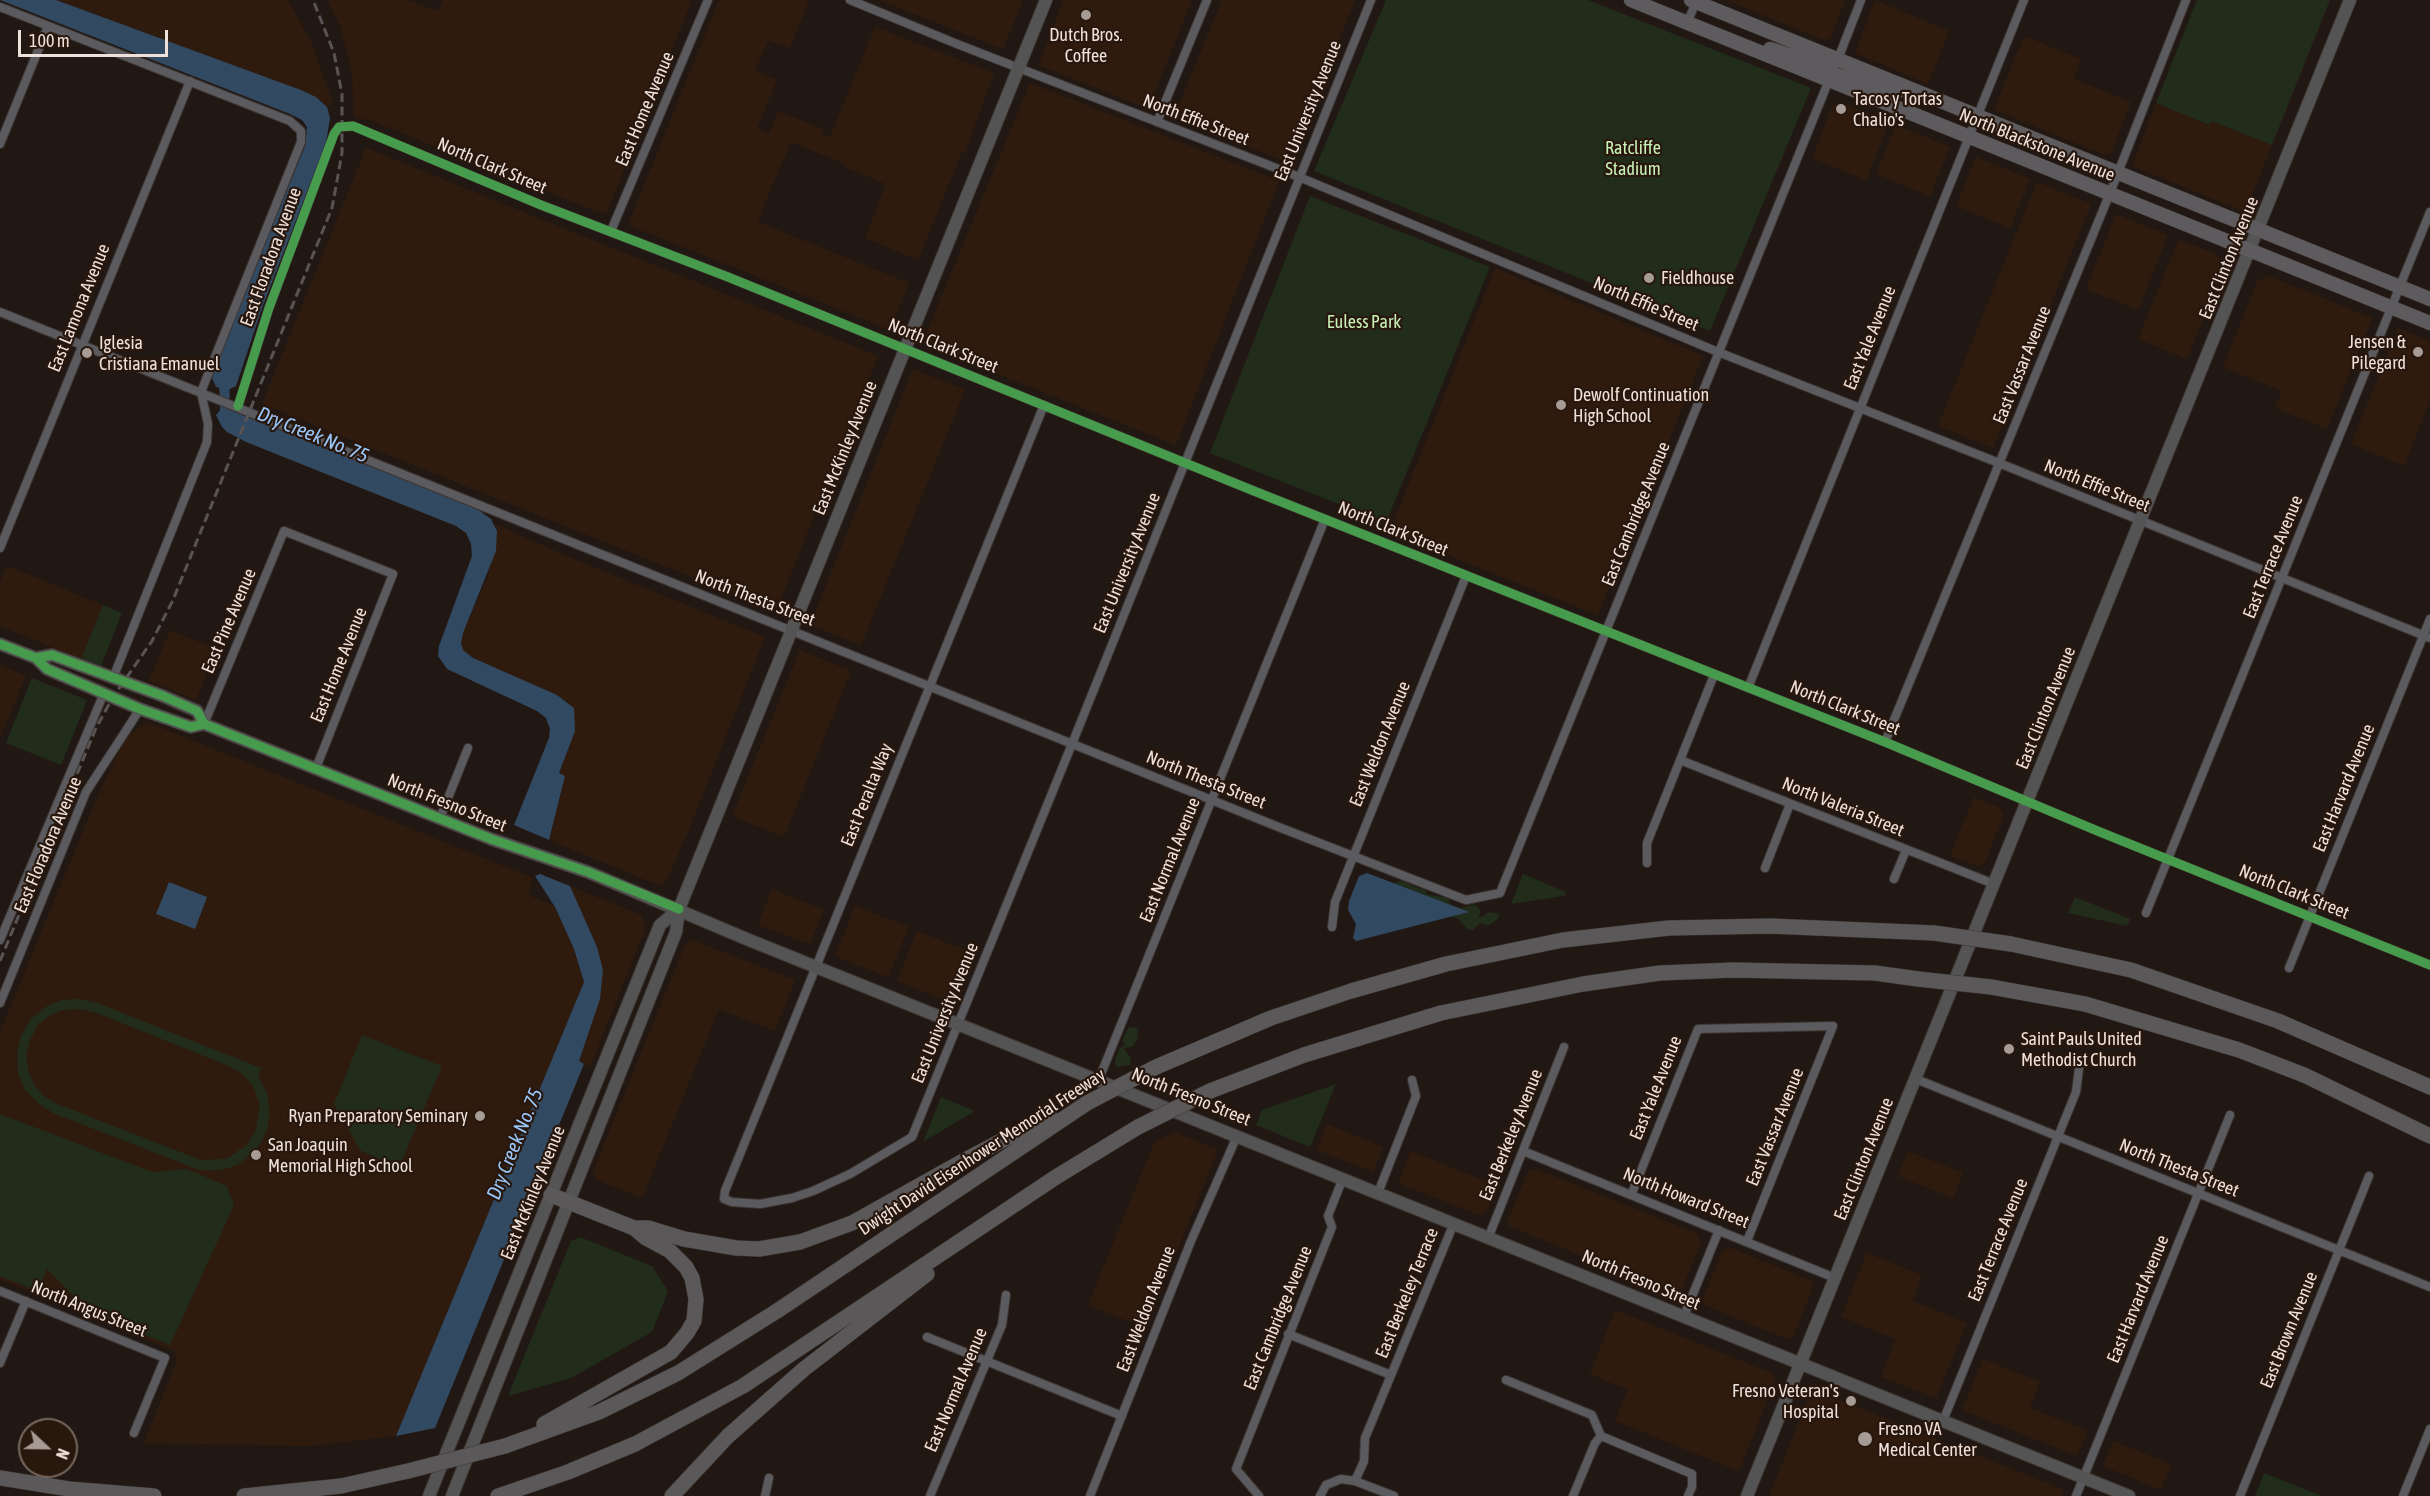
<!DOCTYPE html>
<html>
<head>
<meta charset="utf-8">
<style>
	body { margin:0 }
	#map { position:relative; width:2430px; height:1496px; overflow:hidden; background:#221813; font-family:"Asap Condensed",sans-serif }
	canvas { display:block }
	.north { position:absolute; left:18px; top:1418px; width:60px; height:60px; box-sizing:border-box; background:#28170d; border:2px solid #77685f; border-radius:50%; rotate:112deg; font-size:16px; font-weight:700; line-height:24px; text-align:center; color:#eee1db }
	.north::after { content:''; display:block; margin:auto; width:21px; height:27px; background:#a79b95; clip-path:polygon(50% 0,100% 100%,50% 72%,0 100%) }
	.scale { position:absolute; left:18px; top:30px; width:150px; height:27px; box-sizing:border-box; border:3px solid #eee1db; border-top:0; padding-left:8px; font-size:18px; line-height:21px; white-space:nowrap; color:#eee1db; -webkit-text-stroke:4px #28170d; paint-order:stroke }
</style>
</head>
<body>
<div id="map">
<canvas width="2430" height="1496"></canvas>
<div class="north">N</div>
<div class="scale">100 m</div>
</div>
<script>
const g = document.querySelector('canvas').getContext('2d');
g.lineJoin = 'round';
function paint(path, color) { g.fillStyle = color; g.fill(path, 'evenodd'); }
const toPath = rows => new Path2D(rows.map(r => 'M' + r).join(''));
function stroke(path, color, width, dash) { g.strokeStyle = color; g.lineWidth = width; g.lineCap = dash ? 'butt' : 'round'; g.setLineDash(dash || []); g.stroke(path); }
function write(font, color, halo, rows, align = 'center') {
  g.font = font + ' "Asap Condensed",sans-serif'; g.lineWidth = 4.5; g.setLineDash([]); g.textBaseline = 'middle'; g.strokeStyle = halo; g.fillStyle = color; for (const [text, x, y, turn = 0] of rows) {
    g.save(); g.translate(x, y); g.rotate((+turn || 0) * Math.PI / 180); g.textAlign = isNaN(turn) ? turn : align; if (halo) g.strokeText(text, 0, 0); g.fillText(text, 0, 0); g.restore();
  }
}
const built = toPath([
	[56,0,288,0,313,46,333,104,327,107,316,97,301,90],
	[327,0,407,0,438,11,443,0,692,0,607,212,603,214,372,121,354,117,352,73,341,28],
	[719,0,809,0,790,48,768,40,755,71,777,80,757,128,769,133,778,111,823,129,821,134,830,137,875,27,994,73,965,153,962,152,918,260,865,238,886,184,844,167,845,164,791,142,764,205,758,222,909,283,890,330,628,225],
	[879,0,1023,0,1003,49],
	[1063,0,1192,0,1148,109,1039,65],
	[1222,0,1355,0,1289,163,1174,117],
	[1726,0,1845,0,1830,39,1824,40],
	[1875,0,1949,31,1928,84,1855,53],
	[2024,36,2081,59,2074,79,2131,102,2111,153,2105,155,1997,111,1995,107],
	[1030,83,1279,181,1176,445,927,346,924,339],
	[1840,102,1889,122,1866,180,1812,158,1833,105],
	[2156,103,2208,125,2211,121,2272,145,2247,208,2240,210,2132,166],
	[1896,125,1950,147,1930,196,1876,174],
	[366,148,878,356,776,611,262,404],
	[1976,157,2030,179,2010,228,1956,206],
	[2037,182,2091,204,1993,448,1938,426],
	[2116,214,2168,235,2138,310,2086,289],
	[2181,240,2218,255,2224,268,2187,359,2138,339,2178,241],
	[1495,268,1703,356,1598,615,1467,563,1391,528],
	[2269,276,2372,318,2327,429,2275,408,2282,391,2223,367,2258,280],
	[2398,328,2430,341,2430,401,2404,466,2351,444],
	[913,369,965,390,861,645,810,625],
	[495,524,571,558,765,637,690,827,666,882,658,885,549,840,565,776,558,774,575,731,569,702,473,658,463,650,461,643,463,633,488,575,497,531],
	[7,566,103,605,81,659,0,626,0,582],
	[170,630,217,649,196,700,149,681],
	[800,650,851,671,784,837,732,816],
	[0,665,26,676,0,738],
	[147,722,533,878,528,895,555,907,574,949,584,982,396,1436,308,1446,144,1443,177,1360,174,1351,0,1279,0,1032,90,814,125,738],
	[1974,797,2000,808,2004,814,1985,862,1979,866,1950,856],
	[570,886,641,915,646,927,590,1067,579,1061,590,1029,597,947],
	[772,889,824,910,810,944,758,925],
	[855,906,909,927,888,977,837,957,836,954],
	[917,931,970,952,950,1002,897,981],
	[692,940,795,980,775,1031,719,1009,642,1198,597,1180,593,1171,685,945],
	[1327,1124,1383,1147,1373,1172,1317,1150],
	[1174,1132,1218,1150,1146,1328,1088,1305,1154,1143],
	[1411,1151,1497,1186,1486,1213,1479,1215,1398,1183],
	[1908,1151,1963,1173,1953,1198,1898,1176],
	[1536,1169,1698,1234,1701,1243,1681,1291,1674,1294,1509,1226,1508,1219,1528,1172],
	[1728,1247,1812,1281,1813,1287,1793,1337,1785,1338,1704,1305,1703,1298,1722,1251],
	[1867,1253,1922,1275,1912,1301,1967,1323,1936,1398,1881,1377,1896,1339,1841,1317],
	[1615,1310,1774,1374,1775,1381,1739,1471,1615,1421,1628,1390,1590,1374],
	[1983,1359,2040,1382,2030,1408,2088,1431,2077,1456,1962,1410],
	[1812,1389,2064,1490,2061,1496,1769,1496],
	[2113,1441,2171,1464,2161,1490,2103,1466]
]);
const green = toPath([
	[1386,0,1588,0,1811,88,1710,331,1314,171],
	[2197,0,2330,0,2272,145,2211,121,2209,125,2156,103],
	[1310,196,1490,267,1386,523,1210,453],
	[103,605,122,613,101,666,81,659],
	[32,678,87,700,61,765,6,743],
	[1523,874,1566,892,1564,896,1511,904],
	[1403,881,1418,888,1426,889,1426,894,1448,898,1451,907,1461,908,1475,904,1481,911,1478,919,1489,912,1500,914,1498,919,1488,926,1480,923,1473,930,1467,929,1458,918,1452,917,1451,911,1393,884,1396,882],
	[2075,897,2130,919,2127,926,2068,913],
	[79,999,97,1003,261,1068,258,1076,267,1093,270,1113,266,1133,255,1151,239,1164,229,1168,219,1170,199,1170,53,1113,38,1103,25,1090,18,1073,17,1054,21,1036,30,1020,44,1008,61,1000],
	[79,1009,94,1012,229,1066,244,1075,254,1088,260,1105,256,1130,248,1144,226,1159,201,1160,57,1104,44,1096,34,1084,28,1070,26,1055,30,1040,37,1026,49,1016,63,1010],
	[1135,1027,1138,1029,1137,1040,1132,1047,1124,1048,1131,1059,1130,1065,1117,1067,1114,1064,1119,1049,1125,1045,1122,1041,1128,1028],
	[362,1035,442,1066,399,1167,361,1151,334,1104],
	[1336,1084,1310,1147,1256,1125,1262,1110],
	[941,1097,975,1111,923,1142],
	[0,1114,152,1172,187,1169,227,1186,234,1205,170,1345,90,1313,47,1269,37,1291,0,1276],
	[580,1237,652,1266,668,1291,652,1332,571,1378,508,1396,571,1241],
	[2264,1473,2322,1496,2255,1496]
]);
const water = toPath([
	[0,0,56,0,301,90,316,97,327,107,330,118,326,143,262,308,236,386,228,390,216,387,212,378,216,364,305,146,307,127,302,120,290,114],
	[221,409,227,409,476,508,491,519,497,531,496,551,463,633,461,643,463,650,473,658,557,695,574,708,575,731,559,773,565,776,549,840,514,825,549,738,550,729,546,718,537,711,447,669,438,656,439,646,472,556,471,544,466,533,456,526,246,442,227,432,222,427,216,415],
	[1367,873,1469,912,1356,941,1353,938,1356,924,1348,910,1349,901,1359,876],
	[540,874,570,886,597,947,603,970,600,999,579,1061,584,1064,435,1428,396,1436,584,982,574,949,555,907,535,876],
	[169,882,207,897,195,929,156,914]
]);
const canal = toPath([
	[224,375,225,412,232,420]
]);
const minor = toPath([
	[850,0,957,44,1299,177,1718,352,1999,463,2430,638],
	[0,7,290,121,301,131,301,142,201,392,208,424,207,442,113,678],
	[1687,23,1697,0],
	[1838,59,1861,0],
	[1157,122,1207,0],
	[0,144,48,26],
	[611,231,708,0],
	[0,312,1281,828,1466,900,1500,893,1829,80],
	[1044,405,725,1191,724,1199,732,1202,760,1204,792,1198,813,1191,850,1174,912,1137,1072,744,1371,0],
	[238,406,269,308,334,134,339,127,353,126,541,205,728,277,1254,491,1885,742,2100,832,2430,965],
	[0,548,190,81],
	[1748,688,2024,0],
	[204,724,284,531,393,574,316,768],
	[1885,742,2110,193,2186,0],
	[1680,760,1994,884],
	[440,818,468,748],
	[1647,863,1647,843,1714,675],
	[1765,868,1790,804],
	[1894,879,1906,850],
	[2146,913,2430,212],
	[1332,927,1335,902,1466,576],
	[0,940,104,693],
	[2289,968,2430,619],
	[0,1003,86,792,140,709],
	[1099,1079,1325,519],
	[1916,1079,2430,1287],
	[1523,1151,1835,1278],
	[1378,1193,1416,1096,1412,1080],
	[1632,1193,1698,1029,1833,1026,1747,1241],
	[1489,1236,1564,1047],
	[0,1291,165,1358,134,1433],
	[1684,1316,1719,1230],
	[1288,1334,1391,1375],
	[927,1337,1122,1416],
	[0,1363,26,1301],
	[1506,1380,1592,1415,1601,1436,1692,1474,1692,1487,1688,1496],
	[1943,1421,2076,1092,2079,1069],
	[765,1496,769,1478],
	[930,1496,1002,1325,1006,1295],
	[1090,1496,1191,1241,1237,1136],
	[1259,1496,1236,1469,1332,1227,1328,1216,1343,1178],
	[1320,1496,1326,1485,1341,1479,1355,1481],
	[1394,1496,1355,1481,1364,1461,1365,1438,1454,1223],
	[1573,1496,1595,1443,1601,1436],
	[2076,1496,2230,1115],
	[2240,1496,2369,1176],
	[2403,1496,2430,1429]
]);
const secondary = toPath([
	[0,644,36,658,47,669,140,709,191,727,204,724,491,839,588,872,749,940,2129,1496],
	[36,658,52,655,163,696,197,711,204,724],
	[429,1496,660,925,679,909],
	[452,1496,676,932,679,909,1046,0],
	[1747,1496,2350,0]
]);
const primary = toPath([
	[1631,0,2430,323],
	[1691,0,2430,299],
	[1770,49,1823,66,1829,66,1838,59],
	[1829,80,1837,75,1894,92,1908,88]
]);
const motorway = toPath([
	[2011,944,2131,970,2278,1021,2430,1087],
	[1991,987,2085,1004,2239,1050,2304,1075,2430,1136],
	[1156,1067,1271,1018,1351,991,1446,964,1563,940,1669,928,1770,926,1934,933],
	[1210,1091,1304,1055,1441,1013,1583,984,1660,973,1733,970,1875,973,1918,979],
	[634,1228,648,1228,684,1239,736,1248,759,1249,800,1242,852,1223,965,1160,1024,1129,1051,1118],
	[544,1424,671,1352,687,1333,694,1321,696,1299,692,1278,686,1267,670,1251,646,1238,634,1228,551,1195],
	[505,1446,599,1412,678,1373,777,1311,1087,1103],
	[0,1478,69,1489,154,1496],
	[244,1496,341,1486,408,1471],
	[498,1496,568,1472,635,1444,743,1386,1056,1177,1138,1127],
	[672,1496,728,1436,804,1369,927,1274]
]);
const rail = toPath([
	[0,961,96,728,113,697,152,641,173,600,332,208,342,153,342,94,334,53,313,0]
]);
const motorwayBridge = toPath([
	[1934,933,2011,944],
	[1918,979,1991,987],
	[1087,1103,1156,1067],
	[1138,1127,1210,1091],
	[408,1471,505,1446]
]);
const cycleway = toPath([
	[238,406,269,308,334,134,339,127,353,126,541,205,728,277,1254,491,1885,742,2100,832,2430,965],
	[0,644,36,658,47,669,140,709,191,727,204,724,491,839,588,872,679,909],
	[36,658,52,655,163,696,197,711,204,724]
]);
const markers = [
	[1086,15,6,"#a79b95"],
	[1841,109,6,"#a79b95"],
	[1649,278,6,"#a79b95"],
	[2418,352,6,"#a79b95"],
	[87,353,6,"#a79b95"],
	[1561,405,6,"#a79b95"],
	[2009,1049,6,"#a79b95"],
	[480,1116,6,"#a79b95"],
	[256,1155,6,"#a79b95"],
	[1851,1401,6,"#a79b95"],
	[1865,1439,8,"#a79b95"]
];
const poiNames = [
	["Dutch Bros.",1086,35,"center"],
	["Coffee",1086,56,"center"],
	["Tacos y Tortas",1853,99],
	["Chalio's",1853,120],
	["Fieldhouse",1661,278],
	["Jensen &",2406,342,"right"],
	["Pilegard",2406,363,"right"],
	["Iglesia",99,343],
	["Cristiana Emanuel",99,364],
	["Dewolf Continuation",1573,395],
	["High School",1573,416],
	["Saint Pauls United",2021,1039],
	["Methodist Church",2021,1060],
	["Ryan Preparatory Seminary",468,1116,"right"],
	["San Joaquin",268,1145],
	["Memorial High School",268,1166],
	["Fresno Veteran's",1839,1391,"right"],
	["Hospital",1839,1412,"right"],
	["Fresno VA",1878,1429],
	["Medical Center",1878,1450]
];
const streetNames = [
	["East Home Avenue",645,109,-67],
	["East University Avenue",1308,111,-68],
	["North Effie Street",1196,120,21],
	["North Blackstone Avenue",2037,145,22],
	["North Clark Street",492,166,23],
	["East Floradora Avenue",271,257,-70],
	["East Clinton Avenue",2229,258,-68],
	["North Effie Street",1646,304,23],
	["East Lamona Avenue",79,308,-68],
	["East Yale Avenue",1870,338,-68],
	["North Clark Street",943,346,22],
	["East Vassar Avenue",2022,365,-68],
	["East McKinley Avenue",845,448,-68],
	["North Effie Street",2097,486,22],
	["East Cambridge Avenue",1636,514,-68],
	["North Clark Street",1393,529,22],
	["East Terrace Avenue",2273,557,-68],
	["East University Avenue",1127,563,-68],
	["North Thesta Street",755,598,21],
	["East Pine Avenue",229,621,-67],
	["East Home Avenue",339,665,-68],
	["North Clark Street",1845,708,22],
	["East Clinton Avenue",2046,708,-68],
	["East Weldon Avenue",1380,744,-68],
	["North Thesta Street",1206,780,22],
	["East Harvard Avenue",2344,788,-68],
	["East Peralta Way",867,795,-68],
	["North Fresno Street",447,803,22],
	["North Valeria Street",1843,807,22],
	["East Floradora Avenue",48,845,-67],
	["East Normal Avenue",1170,860,-68],
	["North Clark Street",2294,892,22],
	["East University Avenue",945,1013,-68],
	["East Yale Avenue",1656,1088,-68],
	["North Fresno Street",1191,1097,22],
	["East Vassar Avenue",1775,1127,-68],
	["East Berkeley Avenue",1511,1135,-68],
	["Dwight David Eisenhower Memorial Freeway",982,1152,-33],
	["East Clinton Avenue",1864,1159,-68],
	["North Thesta Street",2179,1168,22],
	["East McKinley Avenue",533,1193,-68],
	["North Howard Street",1686,1198,22],
	["East Terrace Avenue",1998,1240,-68],
	["North Fresno Street",1641,1280,23],
	["East Berkeley Terrace",1407,1293,-68],
	["East Harvard Avenue",2138,1299,-68],
	["North Angus Street",89,1309,22],
	["East Weldon Avenue",1146,1309,-69],
	["East Cambridge Avenue",1278,1318,-68],
	["East Brown Avenue",2289,1330,-68],
	["East Normal Avenue",956,1390,-67]
];
const parkNames = [
	["Ratcliffe",1633,148],
	["Stadium",1633,169],
	["Euless Park",1364,322]
];
const waterNames = [
	["Dry Creek No. 75",313,435,22],
	["Dry Creek No. 75",515,1144,-68]
];
paint(built, '#2f1b0e');
paint(green, '#212c1b');
paint(water, '#324962');
stroke(canal, '#324962', 10);
stroke(minor, '#3d3531', 10);
stroke(secondary, '#3d3531', 14);
stroke(primary, '#3d3531', 15);
stroke(motorway, '#3d3531', 16);
stroke(minor, '#5b5b5f', 8);
stroke(secondary, '#555455', 12);
stroke(primary, '#5e5b5e', 14);
stroke(motorway, '#5b585a', 15);
stroke(rail, '#585453', 3, [9, 4.5]);
stroke(motorwayBridge, '#3d3531', 16, []);
stroke(motorwayBridge, '#5b585a', 15);
stroke(cycleway, '#469c4c', 9);
for (const [x, y, r, color] of markers) { const dot = new Path2D(); dot.arc(x, y, r, 0, 2 * Math.PI); g.fillStyle = color; g.fill(dot); stroke(dot, '#28170d', 2); }
write('18px', '#eee1db', '#28170d', poiNames, 'left');
write('18px', '#eee1db', '#28170d', streetNames);
write('18px', '#c8f1b7', '#28170d', parkNames);
write('italic 20px', '#99c7fa', '#28170d', waterNames);
</script>
</body>
</html>
